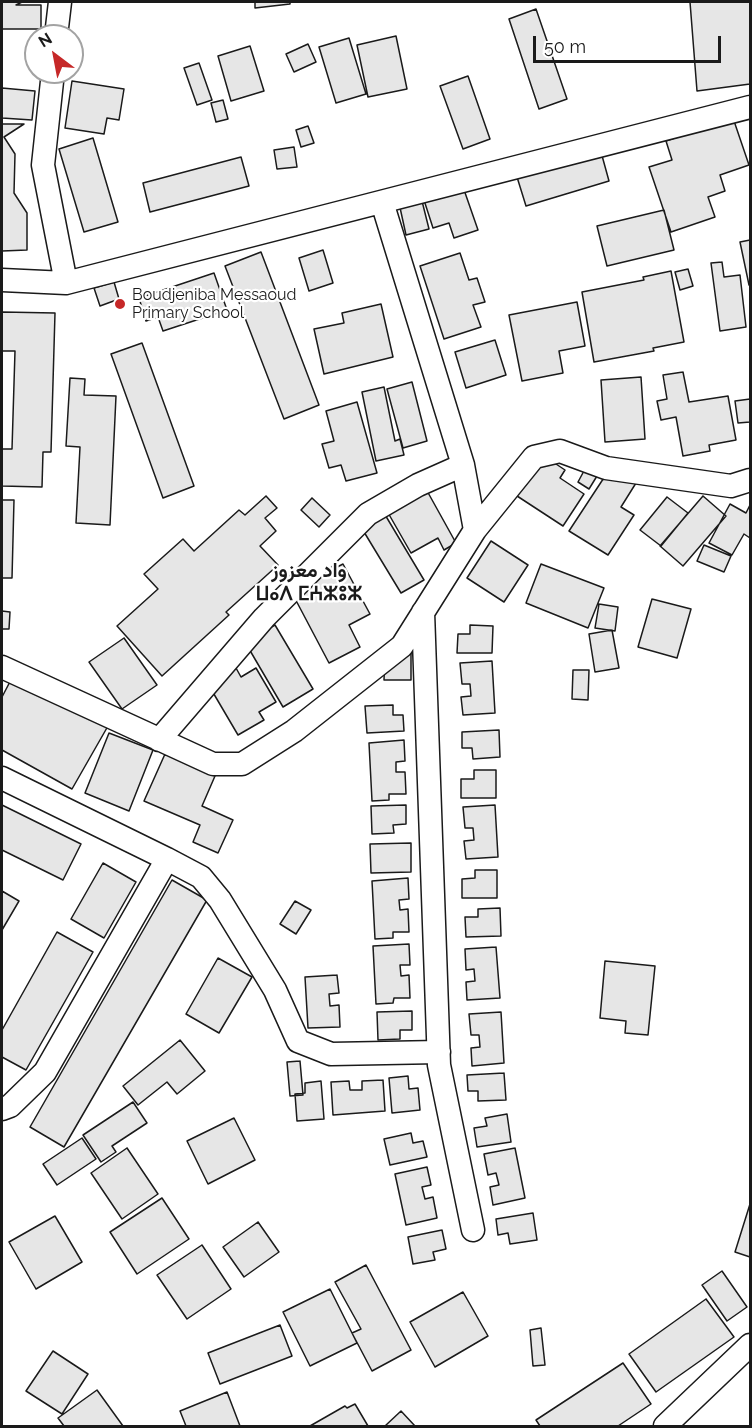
<!DOCTYPE html>
<html>
<head>
<meta charset="utf-8">
<style>
	body { margin:0 }
	#map { position:relative; width:752px; height:1428px; overflow:hidden; background:#fff; font-family:Raleway,sans-serif }
	canvas { display:block }
	.frame { position:absolute; inset:0; border:3px solid #1a1a1a; pointer-events:none }
	.north { position:absolute; left:24px; top:24px; width:60px; height:60px; box-sizing:border-box; background:#fff; border:2px solid #a3a3a3; border-radius:50%; rotate:328deg; font-size:16px; font-weight:700; line-height:24px; text-align:center; color:#1a1a1a }
	.north::after { content:''; display:block; margin:auto; width:21px; height:27px; background:#c62828; clip-path:polygon(50% 0,100% 100%,50% 72%,0 100%) }
	.scale { position:absolute; left:533px; top:36px; width:188px; height:27px; box-sizing:border-box; border:3px solid #1a1a1a; border-top:0; padding-left:8px; font-size:18px; line-height:21px; white-space:nowrap; color:#1a1a1a; -webkit-text-stroke:4px #fff; paint-order:stroke }
</style>
</head>
<body>
<div id="map">
<canvas width="752" height="1428"></canvas>
<div class="frame"></div>
<div class="north">N</div>
<div class="scale">50 m</div>
</div>
<script>
const g = document.querySelector('canvas').getContext('2d');
g.lineJoin = 'round';
function paint(path, color) { g.fillStyle = color; g.fill(path, 'evenodd'); }
const toPath = rows => new Path2D(rows.map(r => 'M' + r).join(''));
function stroke(path, color, width, dash) { g.strokeStyle = color; g.lineWidth = width; g.lineCap = dash ? 'butt' : 'round'; g.setLineDash(dash || []); g.stroke(path); }
function write(font, color, halo, rows, align = 'center') {
  g.font = font + ' Raleway,Vazirmatn,"Noto Sans Tifinagh",sans-serif'; g.lineWidth = 4.5; g.setLineDash([]); g.textBaseline = 'middle'; g.strokeStyle = halo; g.fillStyle = color; for (const [text, x, y, turn = 0] of rows) {
    g.save(); g.translate(x, y); g.rotate((+turn || 0) * Math.PI / 180); g.textAlign = isNaN(turn) ? turn : align; if (halo) g.strokeText(text, 0, 0); g.fillText(text, 0, 0); g.restore();
  }
}
const building = toPath([
	[2,2,22,2,16,5,41,5,41,29,2,29,2,2],
	[255,2,290,2,290,4,255,8,255,2],
	[690,2,750,2,750,84,697,91,690,2],
	[536,9,567,99,539,109,509,19,536,9],
	[396,36,407,89,368,97,357,45,396,36],
	[349,38,366,94,336,103,319,47,349,38],
	[308,44,316,62,294,72,286,54,308,44],
	[250,46,264,91,231,101,218,56,250,46],
	[199,63,212,100,197,105,184,68,199,63],
	[468,76,490,139,463,149,440,86,468,76],
	[72,81,124,89,119,120,107,118,104,134,65,128,72,81],
	[2,88,35,91,32,120,2,118,2,88],
	[223,100,228,119,216,122,211,103,223,100],
	[733,118,749,165,720,175,725,191,708,197,715,217,671,232,649,167,672,160,666,141,733,118],
	[2,124,24,124,4,137,15,154,14,193,27,213,27,250,2,251,2,124],
	[308,126,314,143,301,147,296,130,308,126],
	[93,138,118,222,84,232,59,149,93,138],
	[294,147,297,167,277,169,274,150,294,147],
	[601,152,609,181,526,206,517,177,601,152],
	[241,157,249,186,150,212,143,183,241,157],
	[462,184,478,230,454,238,449,223,433,228,423,197,462,184],
	[421,197,429,229,406,235,399,203,421,197],
	[664,210,674,250,607,266,597,226,664,210],
	[750,240,750,285,749,285,740,242,750,240],
	[323,250,333,283,309,291,299,258,323,250],
	[261,252,319,405,284,419,225,266,261,252],
	[460,253,469,280,477,278,485,302,473,305,481,327,444,339,420,266,460,253],
	[722,262,724,277,740,275,746,327,720,331,711,263,722,262],
	[688,269,693,286,680,290,675,272,688,269],
	[671,271,684,342,653,348,654,351,594,362,582,292,644,280,643,277,671,271],
	[214,273,227,310,163,331,158,317,146,321,139,298,214,273],
	[114,282,119,299,100,306,94,288,114,282],
	[577,302,585,346,559,351,563,373,522,381,509,315,577,302],
	[381,304,393,357,324,374,314,329,344,323,342,313,381,304],
	[2,312,55,313,51,452,43,452,42,487,2,486,2,449,12,449,15,351,2,351,2,312],
	[495,340,506,375,466,388,455,352,495,340],
	[142,343,194,486,163,498,111,354,142,343],
	[683,372,689,402,728,396,736,440,709,445,710,451,683,456,676,417,661,420,657,401,667,399,663,375,683,372],
	[641,377,645,439,605,442,601,380,641,377],
	[70,378,85,379,84,395,116,396,110,525,76,523,80,447,66,446,70,378],
	[412,382,427,441,403,448,387,389,412,382],
	[384,387,395,441,400,439,404,455,376,461,362,392,384,387],
	[750,399,750,422,738,423,735,401,750,399],
	[357,402,377,473,346,481,341,465,329,468,322,444,334,441,326,411,357,402],
	[541,454,565,470,560,478,584,494,563,526,514,494,541,454],
	[611,467,636,483,621,507,634,515,608,555,569,531,611,467],
	[585,469,597,476,589,489,578,482,585,469],
	[426,489,456,543,444,550,438,538,411,553,387,511,426,489],
	[266,496,277,508,265,518,276,531,260,546,278,565,226,612,229,615,162,676,117,626,158,589,144,574,183,539,194,551,239,510,245,515,266,496],
	[703,496,726,516,683,566,660,546,703,496],
	[667,497,688,513,661,546,640,530,667,497],
	[312,498,330,515,319,527,301,510,312,498],
	[2,500,14,500,12,578,2,578,2,500],
	[730,504,746,513,750,505,750,538,744,534,732,555,709,543,730,504],
	[384,513,424,580,401,593,361,527,384,513],
	[491,541,528,565,504,602,467,578,491,541],
	[704,545,731,556,724,572,697,561,704,545],
	[343,564,370,614,349,625,360,647,329,663,291,591,343,564],
	[541,564,604,588,588,628,526,603,541,564],
	[652,599,691,609,677,658,638,647,652,599],
	[599,604,618,607,615,631,595,628,599,604],
	[2,611,10,612,9,629,2,629,2,611],
	[275,625,313,689,283,707,245,642,275,625],
	[470,625,493,626,492,653,457,653,458,634,470,634,470,625],
	[612,630,619,668,595,672,589,634,612,630],
	[124,638,157,685,122,709,89,662,124,638],
	[385,654,411,654,411,680,384,680,385,654],
	[492,661,495,713,463,715,461,697,471,696,470,684,462,684,460,663,492,661],
	[236,668,241,677,256,668,276,702,259,712,264,720,238,735,208,684,236,668],
	[573,670,589,670,588,700,572,699,573,670],
	[14,674,108,726,72,789,2,750,2,697,14,674],
	[393,705,393,715,403,715,404,731,367,733,365,706,393,705],
	[499,730,500,757,473,759,472,748,462,748,462,732,499,730],
	[109,733,153,750,129,811,85,793,109,733],
	[404,740,405,761,396,762,396,772,405,772,406,794,389,794,389,800,372,801,369,743,404,740],
	[165,754,215,776,202,806,233,820,218,853,193,842,200,825,144,801,165,754],
	[474,770,496,770,496,798,461,798,461,779,474,779,474,770],
	[2,805,81,844,63,880,2,850,2,805],
	[406,805,406,824,393,825,394,833,372,834,371,806,406,805],
	[495,805,498,857,466,859,464,841,474,840,473,828,465,828,463,807,495,805],
	[411,843,411,872,371,873,370,844,411,843],
	[103,863,136,882,104,938,71,919,103,863],
	[475,870,497,870,497,898,462,898,462,879,475,878,475,870],
	[408,878,409,899,399,900,400,910,408,909,409,932,393,932,393,938,375,939,372,881,408,878],
	[172,880,207,900,64,1147,30,1127,172,880],
	[2,891,19,901,2,930,2,891],
	[295,901,311,910,296,934,280,924,295,901],
	[500,908,501,936,466,937,465,917,478,917,478,909,500,908],
	[57,932,93,952,26,1070,2,1057,2,1030,57,932],
	[409,944,410,965,400,965,401,976,409,975,410,998,394,998,393,1003,376,1004,373,946,409,944],
	[496,947,500,998,467,1000,466,982,475,981,474,969,466,970,465,949,496,947],
	[218,958,252,977,219,1033,186,1014,218,958],
	[605,961,655,966,648,1035,625,1033,626,1021,600,1018,605,961],
	[337,975,339,993,329,994,330,1006,339,1005,340,1027,308,1028,305,977,337,975],
	[412,1011,412,1030,400,1030,400,1039,378,1040,377,1012,412,1011],
	[501,1012,504,1063,472,1066,471,1048,480,1047,479,1035,471,1035,469,1014,501,1012],
	[180,1040,205,1071,177,1094,167,1082,138,1105,123,1086,180,1040],
	[300,1061,303,1095,290,1096,287,1062,300,1061],
	[504,1073,506,1100,478,1101,478,1091,468,1091,467,1075,504,1073],
	[408,1076,409,1089,418,1088,420,1110,392,1113,389,1078,408,1076],
	[383,1080,385,1111,333,1115,331,1082,349,1081,350,1090,362,1090,362,1081,383,1080],
	[321,1081,324,1119,297,1121,295,1094,305,1093,305,1083,321,1081],
	[133,1102,147,1123,112,1146,116,1152,101,1162,83,1135,133,1102],
	[507,1114,511,1142,477,1147,474,1128,487,1126,485,1118,507,1114],
	[234,1118,255,1160,208,1184,187,1141,234,1118],
	[411,1133,413,1143,423,1141,427,1157,390,1165,384,1139,411,1133],
	[82,1138,96,1159,57,1185,43,1164,82,1138],
	[127,1148,158,1194,122,1219,91,1173,127,1148],
	[515,1148,525,1198,493,1205,490,1187,499,1185,496,1173,488,1175,484,1154,515,1148],
	[427,1167,431,1185,422,1187,425,1199,433,1197,437,1218,406,1225,395,1174,427,1167],
	[162,1198,189,1239,137,1274,110,1232,162,1198],
	[750,1204,750,1257,735,1252,750,1204],
	[533,1213,537,1240,510,1244,508,1233,498,1235,496,1219,533,1213],
	[55,1216,82,1262,36,1289,9,1242,55,1216],
	[258,1222,279,1252,244,1277,223,1247,258,1222],
	[442,1230,446,1249,433,1252,435,1260,413,1264,408,1237,442,1230],
	[202,1245,231,1289,187,1319,157,1275,202,1245],
	[366,1265,411,1350,372,1371,352,1333,361,1329,335,1282,366,1265],
	[722,1271,747,1307,727,1321,702,1285,722,1271],
	[330,1289,357,1343,310,1366,283,1312,330,1289],
	[463,1292,488,1336,435,1367,410,1322,463,1292],
	[706,1299,734,1337,656,1392,629,1354,706,1299],
	[280,1325,292,1356,220,1384,208,1353,280,1325],
	[541,1328,545,1365,533,1366,530,1330,541,1328],
	[53,1351,88,1374,62,1414,26,1391,53,1351],
	[623,1363,651,1404,618,1426,540,1426,536,1420,623,1363],
	[97,1390,123,1426,64,1426,58,1418,97,1390],
	[227,1392,240,1426,186,1426,180,1411,227,1392],
	[355,1404,368,1426,310,1426,345,1406,347,1408,355,1404],
	[401,1411,415,1426,385,1426,401,1411]
]);
const street = toPath([
	[56,36,60,2],
	[53,72,43,165,66,283],
	[382,202,463,465,475,530],
	[2,280,66,283,750,107],
	[423,612,439,1065,473,1230],
	[2,667,213,764,242,764,294,731,402,646,475,530,534,457,560,451,606,468,731,486,750,480],
	[159,740,264,618,368,514,418,485,463,465],
	[2,778,167,859,45,1072,10,1106,2,1109],
	[167,859,201,877,220,900,275,990,298,1041,331,1054,439,1052],
	[665,1426,750,1345]
]);
const markers = [
	[120,304,6,"#c62828"]
];
const poiNames = [
	["Boudjeniba Messaoud",132,295],
	["Primary School",132,313]
];
const quarterNames = [
	["واد معزوز",309,571],
	["ⵡⴰⴷ ⵎⵄⵣⵓⵣ",309,594]
];
paint(building, '#e6e6e6');
stroke(building, '#1a1a1a', 1.5);
stroke(street, '#1a1a1a', 25);
stroke(street, '#fff', 22);
for (const [x, y, r, color] of markers) { const dot = new Path2D(); dot.arc(x, y, r, 0, 2 * Math.PI); g.fillStyle = color; g.fill(dot); stroke(dot, '#fff', 2); }
write('16px', '#1a1a1a', '#fff', poiNames, 'left');
write('bold 20px', '#1a1a1a', '#fff', quarterNames);
</script>
</body>
</html>
